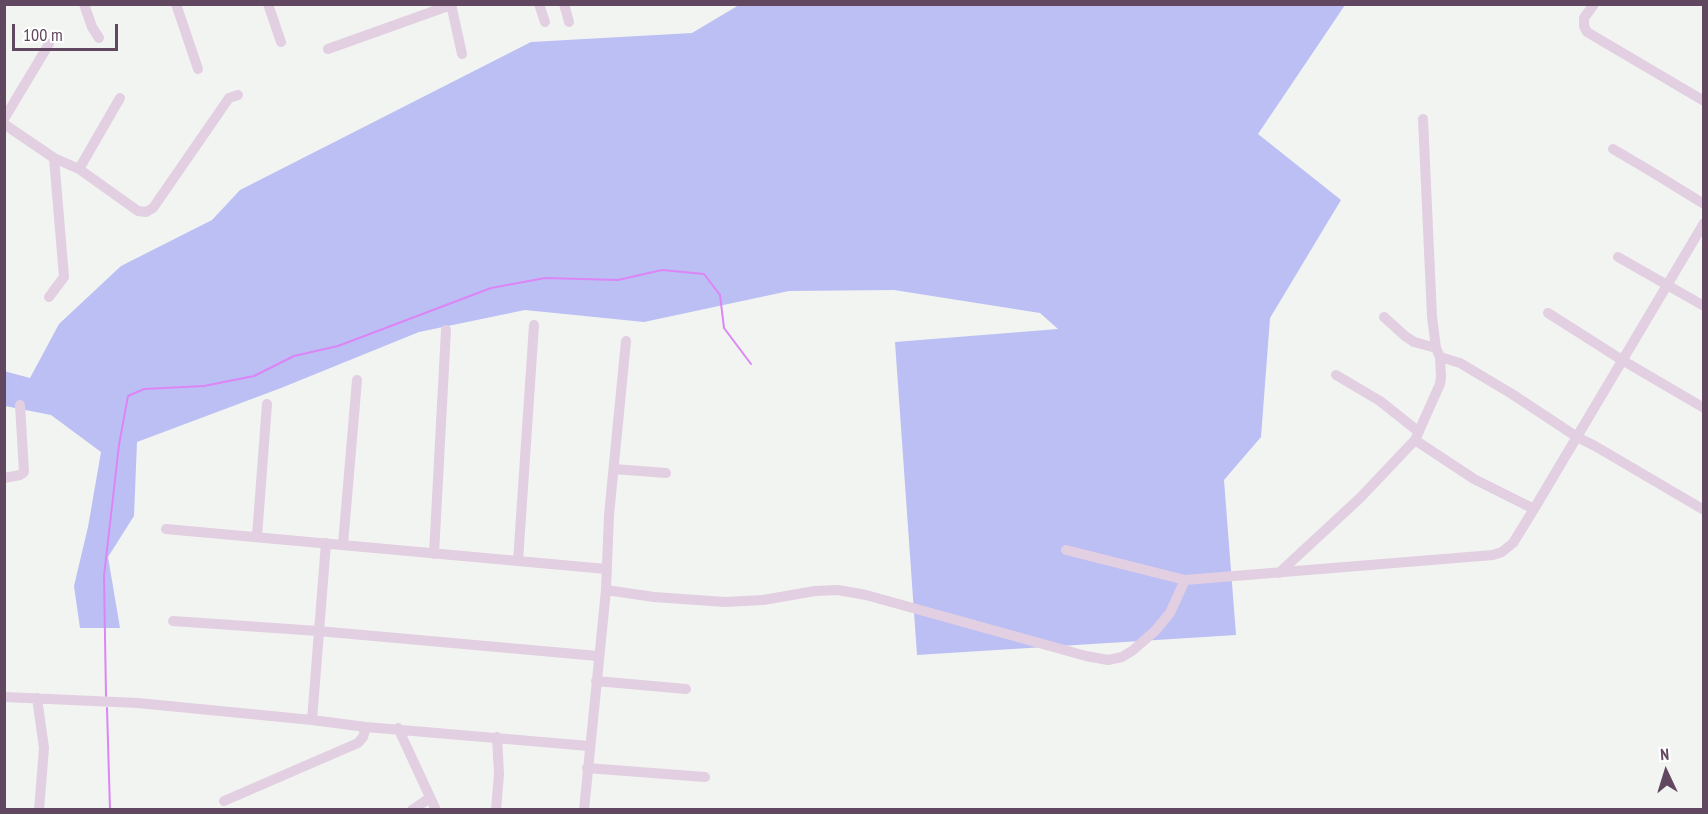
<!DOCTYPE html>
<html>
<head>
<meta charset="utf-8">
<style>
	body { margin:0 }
	#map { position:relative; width:1708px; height:814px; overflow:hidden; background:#f2f4f1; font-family:"PT Sans Narrow",sans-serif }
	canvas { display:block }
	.frame { position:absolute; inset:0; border:6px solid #614760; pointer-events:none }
	.north { position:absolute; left:1636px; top:742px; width:60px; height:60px; -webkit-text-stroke:4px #fff; paint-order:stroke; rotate:356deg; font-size:16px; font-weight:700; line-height:24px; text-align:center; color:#614760 }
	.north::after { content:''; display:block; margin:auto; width:21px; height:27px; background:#614760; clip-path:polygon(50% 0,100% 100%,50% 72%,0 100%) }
	.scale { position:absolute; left:12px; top:24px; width:106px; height:27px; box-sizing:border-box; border:3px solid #614760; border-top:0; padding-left:8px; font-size:18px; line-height:21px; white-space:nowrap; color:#614760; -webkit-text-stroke:4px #fff; paint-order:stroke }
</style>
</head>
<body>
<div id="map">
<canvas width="1708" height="814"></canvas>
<div class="frame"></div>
<div class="north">N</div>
<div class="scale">100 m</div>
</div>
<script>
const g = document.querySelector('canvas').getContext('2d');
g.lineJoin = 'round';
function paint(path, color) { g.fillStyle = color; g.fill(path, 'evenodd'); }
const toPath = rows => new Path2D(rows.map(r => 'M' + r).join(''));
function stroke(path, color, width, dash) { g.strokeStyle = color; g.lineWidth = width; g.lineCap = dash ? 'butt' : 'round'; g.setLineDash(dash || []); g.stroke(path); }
const green = toPath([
	[739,5,1345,5,1258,134,1341,200,1270,318,1261,437,1224,480,1236,635,917,655,895,342,1058,329,1040,313,894,290,789,291,644,322,525,310,419,332,281,388,137,442,134,516,108,557,120,628,80,628,74,586,88,527,101,452,51,415,5,406,4,371,30,378,59,324,121,266,212,220,240,190,531,42,692,33]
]);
const stream = toPath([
	[106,696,104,576,119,445,128,396,144,389,204,386,254,376,294,356,338,346,491,288,545,278,618,280,662,270,704,274,720,295,724,328,751,364],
	[107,708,110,810]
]);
const minor = toPath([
	[84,4,92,27,99,38],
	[176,4,198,69],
	[268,4,281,42],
	[451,4,462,54],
	[539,4,545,22],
	[564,4,569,22],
	[1594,4,1584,18,1584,26,1587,32,1704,101],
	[328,49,451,5],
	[4,119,49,44],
	[1423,119,1432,317,1436,348,1440,357,1441,377,1440,384,1415,440,1474,479,1534,509],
	[4,124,54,158,79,169,138,211,146,212,153,208,229,98,238,95],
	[1613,149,1652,172,1704,204],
	[79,169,120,98],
	[1618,257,1704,306],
	[49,297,64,277,54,158],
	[1548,313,1622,360,1704,408],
	[1384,317,1405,336,1414,342,1436,348],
	[1440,357,1460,363,1512,394,1577,437,1595,446,1704,510],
	[1336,375,1380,401,1419,432],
	[614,469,666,473],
	[4,478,20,475,24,472,20,405],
	[166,529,606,569],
	[257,536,267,404],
	[343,544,357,380],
	[1066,550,1185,580,1493,555,1502,552,1513,543,1534,509,1704,223],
	[434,554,446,330],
	[518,561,534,325],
	[1279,573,1360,498,1415,440],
	[606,590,654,597,725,602,763,600,815,591,838,590,866,595,1086,656,1108,660,1122,657,1132,651,1155,631,1170,613,1185,580],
	[173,621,318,631,598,656],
	[596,681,686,689],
	[4,697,138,703,312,720,366,727,589,746],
	[37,698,44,748,39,810],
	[312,720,326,543],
	[398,728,436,810],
	[587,768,705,777],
	[224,801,358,743,363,737,366,727],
	[412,810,430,798],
	[496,810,499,774,497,737],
	[584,810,606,590,609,515,626,341]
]);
paint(green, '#bcbff4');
stroke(stream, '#dc85f5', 2);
stroke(minor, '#e2cfe1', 10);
</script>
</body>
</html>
